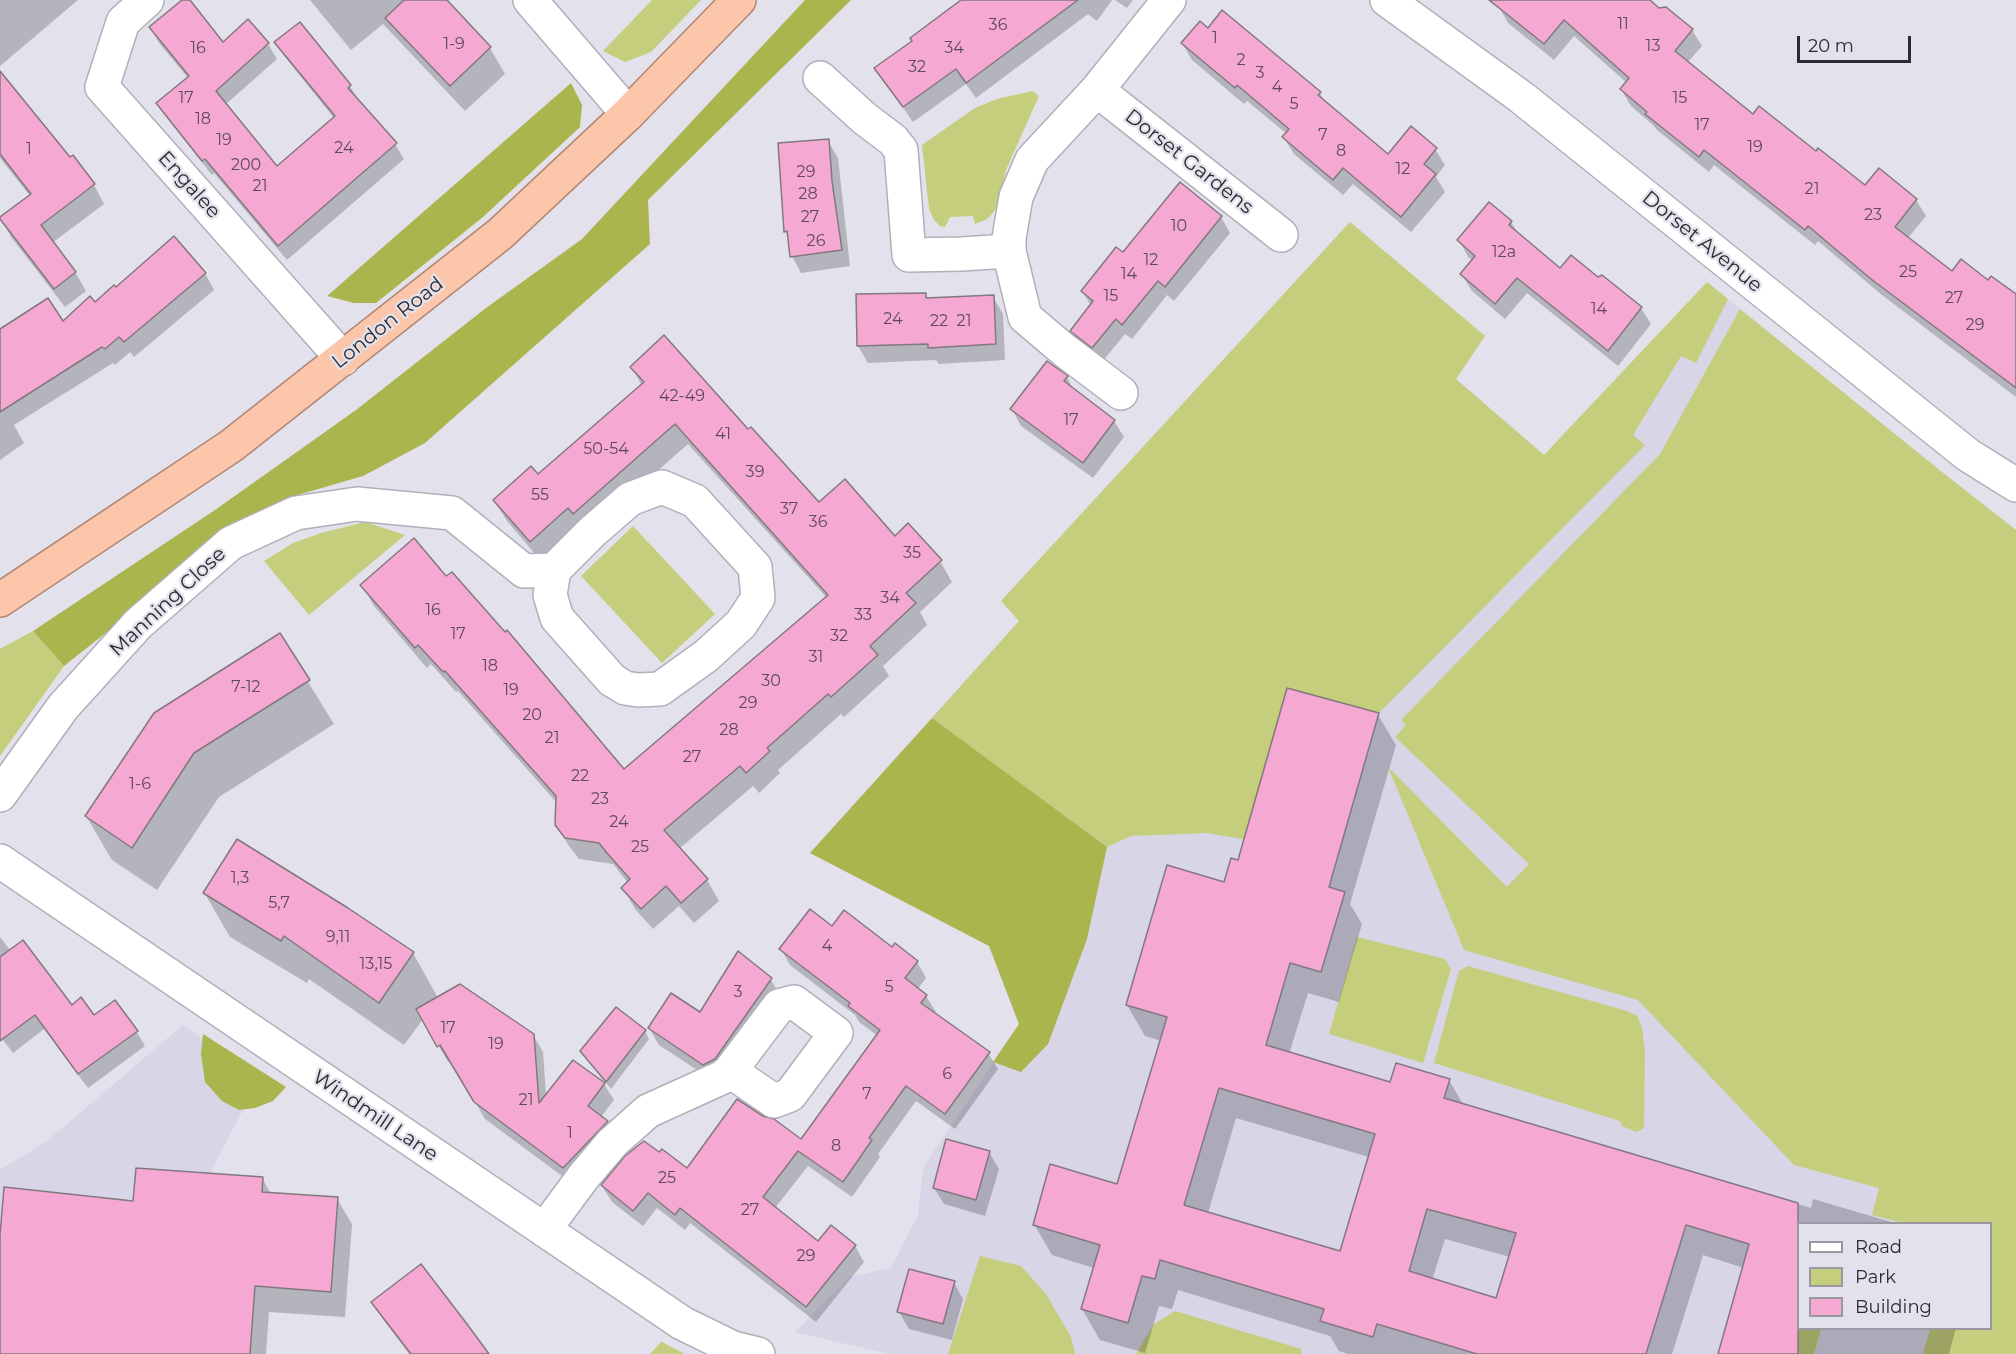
<!DOCTYPE html>
<html>
<head>
<meta charset="utf-8">
<style>
	body { margin:0 }
	#map { position:relative; width:2016px; height:1354px; overflow:hidden; background:#e2e1ec; font-family:Montserrat,sans-serif }
	canvas { display:block }
	.legend { position:absolute; left:1797px; top:1222px; width:195px; height:108px; box-sizing:border-box; background:#e2e1ec; border:2px solid #9998a0; margin:0; padding:8px 10px; list-style:none; font-size:18px; color:#2c2b2f }
	.legend li { display:flex; align-items:center; gap:12px; height:30px }
	.legend b { width:30px; border:2px solid #9998a0 }
	.scale { position:absolute; left:1797px; top:36px; width:114px; height:27px; box-sizing:border-box; border:3px solid #2c2b2f; border-top:0; padding-left:8px; font-size:18px; line-height:21px; white-space:nowrap; color:#2c2b2f; -webkit-text-stroke:4px #e2e1ec; paint-order:stroke }
</style>
</head>
<body>
<div id="map">
<canvas width="2016" height="1354"></canvas>
<ul class="legend">
<li><b style="height:8px;background:#fff"></b>Road</li>
<li><b style="height:16px;background:#c5ce7c"></b>Park</li>
<li><b style="height:16px;background:#f5a9d2"></b>Building</li>
</ul>
<div class="scale">20 m</div>
</div>
<script>
const g = document.querySelector('canvas').getContext('2d');
g.lineJoin = 'round';
function paint(path, color) { g.fillStyle = color; g.fill(path, 'evenodd'); }
const toPath = rows => new Path2D(rows.map(r => 'M' + r).join(''));
function stroke(path, color, width, dash) { g.strokeStyle = color; g.lineWidth = width; g.lineCap = dash ? 'butt' : 'round'; g.setLineDash(dash || []); g.stroke(path); }
function write(font, color, halo, rows, align = 'center') {
  g.font = font + ' Montserrat,sans-serif'; g.lineWidth = 4.5; g.setLineDash([]); g.textBaseline = 'middle'; g.strokeStyle = halo; g.fillStyle = color; for (const [text, x, y, turn = 0] of rows) {
    g.save(); g.translate(x, y); g.rotate((+turn || 0) * Math.PI / 180); g.textAlign = isNaN(turn) ? turn : align; if (halo) g.strokeText(text, 0, 0); g.fillText(text, 0, 0); g.restore();
  }
}
const built = toPath([
	[1350,222,1485,336,1456,379,1544,455,1707,282,1942,472,2016,530,2016,1354,889,1354,795,1332,849,1277,891,1268,918,1215,923,1168,1019,1024,989,946,810,853,1019,621,1001,601],
	[1798,1224,1990,1224,1990,1328,1798,1328],
	[183,1025,259,1079,210,1173,136,1168,122,1354,0,1354,0,1170,46,1142]
]);
const green = toPath([
	[652,0,701,0,651,52,625,62,603,51],
	[1032,91,1039,96,1006,170,999,206,987,219,975,224,973,216,950,217,945,227,940,226,934,220,929,209,922,145,975,108,997,99],
	[1350,222,1485,336,1456,379,1544,455,1707,282,1728,299,1696,363,1681,356,1633,435,1645,445,1379,713,1287,688,1249,821,1341,847,1337,855,1207,833,1131,836,1107,847,932,718,1019,621,1001,601],
	[1740,309,1942,472,2016,530,2016,1354,1923,1354,1930,1329,1990,1328,1990,1224,1903,1223,1872,1215,1879,1188,1794,1165,1638,1000,1464,950,1388,767,1507,887,1529,864,1395,737,1406,725,1401,720,1660,454],
	[365,522,405,535,309,615,264,561,293,543,321,533],
	[633,526,715,614,662,663,581,576],
	[33,631,64,666,0,756,0,649],
	[1357,937,1445,959,1451,969,1423,1063,1329,1034],
	[1468,966,1627,1011,1637,1016,1642,1028,1645,1052,1644,1128,1637,1132,1622,1126,1620,1121,1434,1063,1459,971],
	[980,1256,1021,1266,1046,1294,1071,1337,1075,1354,948,1354],
	[1779,1309,1798,1315,1798,1328,1821,1329,1814,1354,1766,1354],
	[1175,1311,1301,1349,1301,1354,1136,1354,1154,1324],
	[661,1342,662,1342,685,1354,650,1354]
]);
const forest = toPath([
	[805,0,851,0,648,200,650,244,425,443,363,476,294,496,229,528,131,613,64,666,33,631,215,510,356,410,486,308,582,239],
	[571,83,582,105,580,127,483,217,376,303,354,303,327,296],
	[932,718,1107,847,1087,939,1048,1044,1021,1072,993,1062,1019,1024,989,946,810,853],
	[203,1034,286,1087,273,1101,255,1108,239,1110,222,1101,205,1082,201,1054]
]);
const shadow = toPath([
	[0,0,78,0,0,66],
	[185,0,188,0,223,44,248,22,268,44,277,59,225,105,276,168,334,118,285,57,276,43,350,86,359,101,395,144,404,159,287,260,214,173,212,175,167,118,158,103,189,79,159,43,151,28],
	[310,0,446,0,490,48,505,74,465,111,383,24,351,50],
	[988,0,1112,0,1097,21,1088,14,976,98,966,84,913,122,876,68],
	[1115,0,1133,0,1127,8],
	[1504,0,1648,0,1659,10,1692,30,1702,46,1687,63,1753,116,1816,153,1865,187,1916,200,1926,216,1908,238,1953,273,1988,282,2016,296,2016,397,1882,295,1818,241,1815,245,1714,165,1709,172,1657,130,1653,125,1631,106,1621,89,1627,83,1574,36,1554,60,1508,23,1499,7],
	[1208,30,1320,93,1325,103,1388,156,1435,149,1445,165,1436,177,1445,192,1411,232,1353,184,1343,195,1294,154,1284,138,1287,134,1247,101,1244,104,1192,60,1182,43],
	[0,73,70,159,94,185,104,204,52,243,75,272,86,291,65,307,11,237,1,218,30,196,0,158],
	[828,141,838,158,850,266,801,273,792,256,790,239,785,231],
	[1181,184,1221,217,1230,233,1174,301,1167,295,1132,339,1125,334,1102,362,1081,346,1072,331,1091,306,1082,291,1123,254],
	[1511,222,1519,235,1561,270,1641,308,1651,324,1618,366,1527,293,1505,319,1472,291,1462,275,1473,261,1468,257,1459,240],
	[205,273,214,290,134,357,130,352,115,365,113,363,14,425,24,443,0,460,0,355,95,304],
	[925,294,928,299,993,297,1003,314,1005,360,939,364,936,360,868,363,858,346,857,295],
	[632,367,747,430,819,504,895,538,940,561,952,582,920,612,927,625,883,666,889,676,844,717,841,714,778,770,780,773,759,793,753,786,679,849,707,880,719,901,694,923,679,906,653,929,635,909,623,888,628,883,613,864,579,859,569,846,556,825,557,803,458,691,456,692,431,664,427,668,374,606,362,585,446,578,624,772,827,598,688,444,586,534,542,562,507,521,494,500,538,476,642,386],
	[1067,377,1074,391,1114,421,1124,437,1093,478,1021,426,1012,409],
	[279,635,334,724,219,797,157,890,112,860,86,816],
	[1378,715,1396,745,1350,904,1362,924,1339,1002,1308,993,1289,1054,1391,1084,1449,1080,1464,1106,1811,1208,1813,1199,1898,1224,1798,1224,1798,1328,1956,1328,1949,1354,1719,1354,1744,1268,1703,1255,1672,1354,1348,1354,1339,1351,1330,1336,1178,1290,1172,1309,1159,1306,1145,1353,1100,1340,1082,1309,1094,1268,1052,1255,1034,1224,1118,1186,1162,1041,1145,1036,1127,1005,1225,883,1239,862],
	[1236,1118,1369,1157,1341,1253,1208,1213],
	[1445,1239,1510,1257,1497,1299,1432,1280],
	[205,894,413,953,438,998,533,1035,543,1052,546,1096,604,1084,614,1100,601,1117,607,1122,617,1139,573,1184,485,1119,451,1061,448,1062,423,1019,404,1045,309,979,307,983,230,937],
	[832,928,892,949,917,962,926,978,917,990,926,996,936,1012,934,1014,988,1053,998,1069,955,1129,916,1101,878,1154,880,1157,852,1197,808,1166,775,1208,818,1243,855,1246,864,1262,816,1322,690,1223,685,1230,657,1208,643,1226,612,1202,602,1186,687,1170,802,1141,878,1036,859,1022,855,1015,790,965,781,949],
	[0,937,11,951,71,1007,94,1017,136,1031,145,1046,88,1088,44,1029,13,1053,0,1036],
	[771,980,780,996,714,1081,659,1045,649,1028,701,1014],
	[645,1031,649,1039,611,1089,582,1052],
	[989,1152,999,1169,985,1216,944,1204,934,1188],
	[262,1178,271,1194,337,1199,352,1224,345,1317,269,1312,266,1354,0,1354,0,1252,135,1203],
	[954,1283,963,1299,952,1340,909,1329,899,1312],
	[373,1302,487,1354,409,1354,382,1318]
]);
const building = toPath([
	[182,0,190,0,223,42,248,19,269,43,216,91,277,166,335,116,274,42,300,22,351,85,348,88,397,143,278,246,205,159,202,161,156,103,189,76,149,27,182,0],
	[404,0,447,0,491,47,450,86,385,18,404,0],
	[961,0,1078,0,966,83,956,69,903,107,874,68,912,41,910,38,961,0],
	[1489,0,1650,0,1659,8,1666,7,1693,29,1675,51,1753,114,1759,106,1816,151,1818,148,1865,185,1879,168,1917,199,1895,227,1952,271,1961,259,1988,280,1991,276,2016,294,2016,388,1871,279,1808,226,1805,230,1704,150,1699,157,1645,114,1647,112,1620,89,1629,78,1564,20,1544,44,1489,0],
	[1222,10,1321,92,1318,95,1388,154,1411,126,1437,148,1424,164,1436,174,1401,217,1343,168,1333,180,1282,137,1289,129,1237,85,1235,88,1181,43,1200,21,1208,28,1222,10],
	[0,71,70,157,73,155,95,184,41,225,76,272,54,289,0,219,0,217,31,194,0,154,0,71],
	[829,139,832,181,842,250,790,257,787,231,784,232,778,143,829,139],
	[1180,182,1222,216,1165,287,1158,281,1122,325,1116,319,1092,348,1070,331,1093,301,1081,291,1116,247,1123,252,1180,182],
	[1489,202,1512,221,1509,225,1560,268,1571,255,1598,277,1602,275,1642,307,1608,351,1517,278,1495,304,1460,274,1475,256,1457,240,1489,202],
	[174,236,206,273,124,342,119,337,105,349,102,347,0,412,0,329,48,298,63,321,90,296,95,302,114,285,116,287,174,236],
	[926,293,926,298,994,295,996,344,928,348,928,344,857,346,856,294,926,293],
	[664,335,748,429,751,427,819,502,845,479,895,536,908,523,942,560,906,593,916,603,870,646,878,655,831,697,828,694,767,748,770,751,746,773,740,766,664,830,708,879,681,903,666,886,641,909,621,888,630,879,607,853,599,843,565,838,555,825,556,796,445,671,443,672,418,645,415,648,360,585,414,538,446,576,452,572,505,632,507,630,624,769,828,595,675,424,573,514,568,508,530,542,493,500,531,466,538,474,644,382,630,367,664,335],
	[1047,361,1068,376,1064,381,1115,420,1083,463,1010,409,1047,361],
	[280,633,310,680,194,753,132,848,85,816,154,713,280,633],
	[1287,688,1379,713,1329,887,1345,892,1321,972,1290,963,1266,1045,1390,1082,1396,1063,1450,1079,1444,1098,1798,1203,1798,1354,1718,1354,1749,1244,1686,1225,1646,1354,1477,1354,1377,1324,1373,1337,1320,1321,1324,1309,1160,1260,1155,1279,1142,1276,1128,1323,1081,1309,1100,1245,1033,1225,1050,1164,1117,1184,1167,1017,1126,1005,1167,865,1224,882,1231,858,1238,860,1287,688],
	[1219,1088,1375,1134,1340,1251,1184,1205,1219,1088],
	[1427,1209,1516,1233,1496,1298,1409,1271,1427,1209],
	[237,839,348,908,414,952,379,1003,284,936,281,941,203,893,237,839],
	[810,909,832,926,844,910,892,947,895,943,918,961,905,978,927,995,921,1003,990,1052,945,1114,906,1086,869,1138,872,1140,843,1182,798,1151,763,1197,818,1241,831,1225,856,1245,806,1307,680,1208,675,1215,648,1193,633,1211,601,1185,625,1156,644,1141,659,1152,662,1149,687,1168,737,1099,763,1116,774,1119,801,1139,880,1030,848,1006,850,1003,779,949,810,909],
	[23,940,72,1005,81,997,94,1015,115,1000,138,1031,78,1074,35,1015,0,1041,0,957,23,940],
	[738,951,772,978,715,1059,703,1065,648,1028,671,993,700,1012,738,951],
	[460,984,534,1034,539,1103,573,1060,605,1083,588,1106,608,1121,563,1168,474,1102,440,1045,437,1047,416,1009,460,984],
	[616,1007,646,1030,606,1082,580,1051,616,1007],
	[946,1139,990,1151,976,1200,933,1188,946,1139],
	[136,1168,263,1177,262,1192,338,1197,331,1292,255,1286,250,1354,0,1354,0,1235,4,1187,133,1201,136,1168],
	[421,1264,467,1324,489,1354,411,1354,371,1302,421,1264],
	[909,1269,955,1281,943,1324,897,1312,909,1269]
]);
const minor = toPath([
	[147,0,123,22,102,87,343,359],
	[530,0,628,114],
	[1387,0,1521,97,1968,455,2016,485],
	[820,78,864,118,893,140,901,150,909,255,961,254,1009,251],
	[1097,90,1281,235],
	[1121,393,1064,350,1025,317,1009,251,1009,238,1016,197,1032,160,1097,90,1169,0],
	[662,487,695,501,755,567,758,598,741,624,706,656,660,689,638,690,625,688,612,680,557,618,550,595,554,570,592,532,630,499,662,487],
	[0,795,63,707,138,624,231,543,296,513,357,504,452,513,524,571,554,570],
	[0,861,682,1323,733,1348,758,1354],
	[544,1230,584,1176,612,1143,648,1111,723,1077,730,1071,779,1006,794,1002,836,1033,790,1095,774,1101,730,1071]
]);
const trunk = toPath([
	[0,600,231,446,500,234,628,114,739,0]
]);
const numberNames = [
	["11",1623,24],
	["36",998,25],
	["1",1215,38],
	["1-9",454,44],
	["13",1653,46],
	["16",198,48],
	["34",954,48],
	["2",1241,60],
	["32",917,67],
	["3",1260,73],
	["4",1277,87],
	["17",186,98],
	["15",1680,98],
	["5",1294,104],
	["18",203,119],
	["17",1702,125],
	["7",1323,135],
	["19",224,140],
	["19",1755,147],
	["24",344,148],
	["1",29,149],
	["8",1341,151],
	["200",246,165],
	["12",1403,169],
	["29",806,172],
	["21",260,186],
	["21",1812,189],
	["28",808,194],
	["23",1873,215],
	["27",810,217],
	["10",1179,226],
	["26",816,241],
	["12a",1504,252],
	["12",1151,260],
	["25",1908,272],
	["14",1129,274],
	["15",1111,296],
	["27",1954,298],
	["14",1599,309],
	["24",893,319],
	["22",939,321],
	["21",964,321],
	["29",1975,325],
	["42-49",682,396],
	["17",1071,420],
	["41",723,434],
	["50-54",606,449],
	["39",755,472],
	["55",540,495],
	["37",789,509],
	["36",818,522],
	["35",912,553],
	["34",890,598],
	["16",433,610],
	["33",863,615],
	["17",458,634],
	["32",839,636],
	["31",816,657],
	["18",490,666],
	["30",771,681],
	["7-12",246,687],
	["19",511,690],
	["29",748,703],
	["20",532,715],
	["28",729,730],
	["21",552,738],
	["27",692,757],
	["22",580,776],
	["1-6",140,784],
	["23",600,799],
	["24",619,822],
	["25",640,847],
	["1,3",240,878],
	["5,7",279,903],
	["9,11",338,937],
	["4",827,946],
	["13,15",376,964],
	["5",889,987],
	["3",738,992],
	["17",448,1028],
	["19",496,1044],
	["6",947,1074],
	["7",867,1094],
	["21",526,1100],
	["1",570,1133],
	["8",836,1146],
	["25",667,1178],
	["27",750,1210],
	["29",806,1256]
];
const streetNames = [
	["Dorset Gardens",1189,162,38],
	["Engalee",189,185,48],
	["Dorset Avenue",1702,242,39],
	["London Road",388,323,-38],
	["Manning Close",168,602,-43],
	["Windmill Lane",375,1116,34]
];
paint(built, '#d7d5e6');
paint(green, '#c5ce7c');
paint(forest, '#abb54e');
paint(shadow, '#0003');
paint(building, '#f5a9d2');
stroke(building, '#83787d', 1.5);
stroke(minor, '#b0afba', 36);
stroke(trunk, '#b38672', 36);
stroke(minor, '#fff', 33);
stroke(trunk, '#fcc6ab', 33);
write('16px', '#5e4a58', null, numberNames);
write('20px', '#2c2b2f', '#e2e1ec', streetNames);
</script>
</body>
</html>
